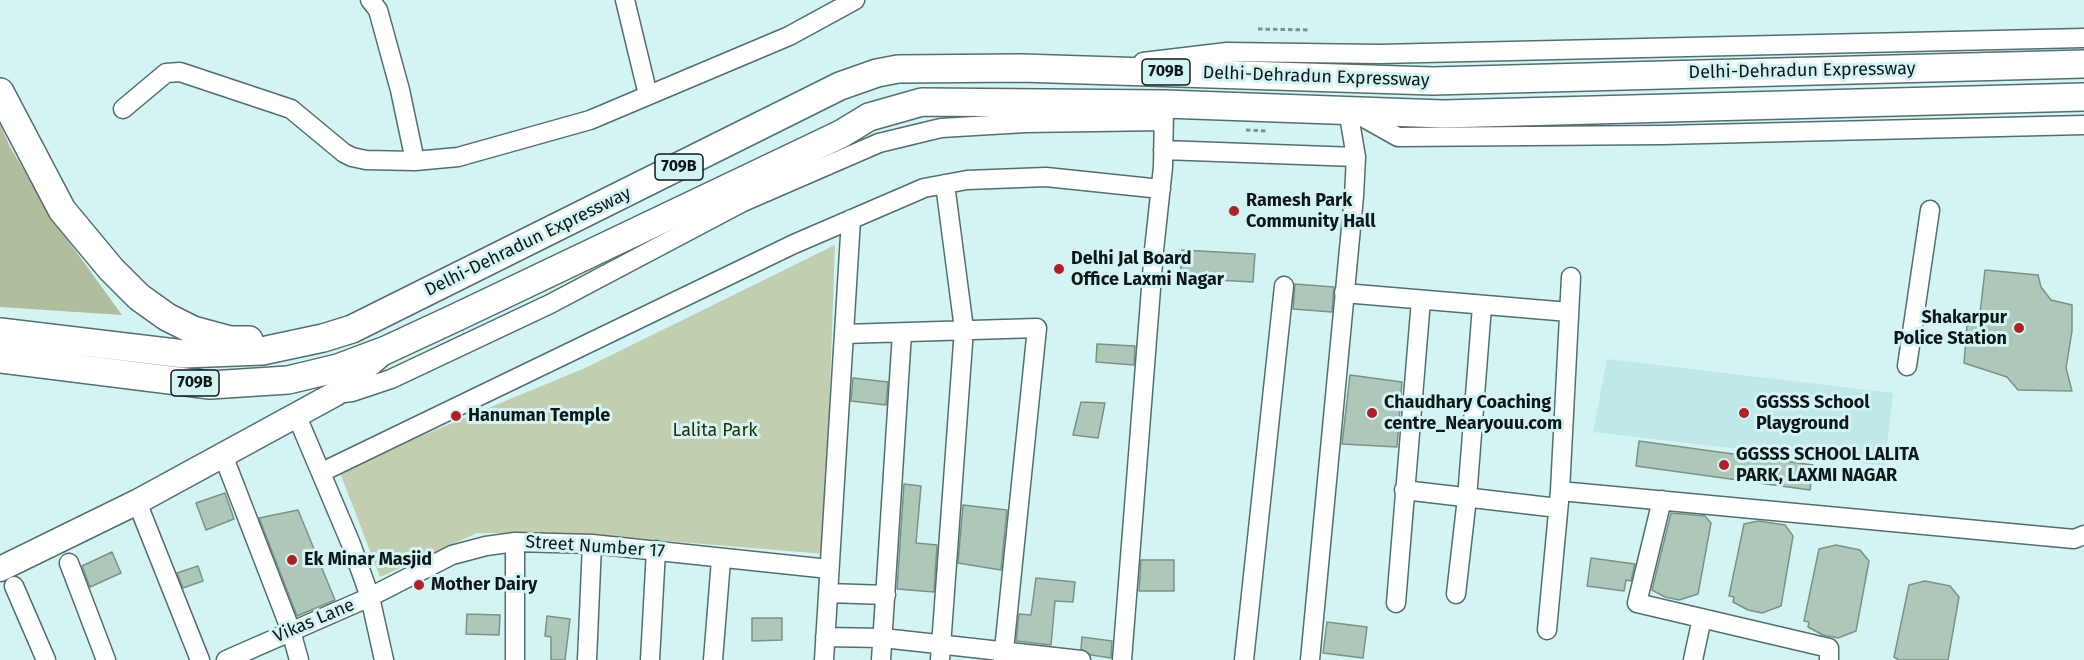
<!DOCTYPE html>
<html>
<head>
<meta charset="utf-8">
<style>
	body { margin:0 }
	canvas { display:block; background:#d3f4f3 }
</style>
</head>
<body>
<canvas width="2084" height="660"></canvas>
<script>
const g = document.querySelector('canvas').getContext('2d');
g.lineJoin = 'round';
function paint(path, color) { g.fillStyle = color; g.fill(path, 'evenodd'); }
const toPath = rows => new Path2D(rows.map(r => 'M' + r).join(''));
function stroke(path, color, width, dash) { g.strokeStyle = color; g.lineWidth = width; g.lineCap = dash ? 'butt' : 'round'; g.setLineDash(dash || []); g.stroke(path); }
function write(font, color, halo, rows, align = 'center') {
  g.font = font + ' "Fira Sans",sans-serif'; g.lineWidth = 6; g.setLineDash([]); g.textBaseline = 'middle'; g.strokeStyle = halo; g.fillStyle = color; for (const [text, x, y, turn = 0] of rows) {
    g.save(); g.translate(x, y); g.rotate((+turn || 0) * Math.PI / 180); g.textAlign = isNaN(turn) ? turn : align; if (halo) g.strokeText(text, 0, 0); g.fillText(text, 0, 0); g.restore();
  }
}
const built = toPath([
	[1607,359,1893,393,1885,466,1593,432]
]);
const green = toPath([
	[835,245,824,554,583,534,477,533,380,577,339,470,585,368]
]);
const forest = toPath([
	[0,124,10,147,62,232,122,315,0,307]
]);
const building = toPath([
	[1182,250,1255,254,1253,282,1180,278,1182,250],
	[1985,270,2038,275,2041,287,2051,300,2072,305,2072,331,2066,368,2072,391,2018,390,2007,377,1964,363,1967,325,1979,322,1985,270],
	[1295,284,1334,287,1332,312,1293,309,1295,284],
	[1097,344,1135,346,1134,365,1096,362,1097,344],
	[1350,375,1402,382,1397,447,1342,444,1350,375],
	[853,378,888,382,886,405,851,401,853,378],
	[1081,402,1105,403,1098,438,1073,435,1081,402],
	[1639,441,1813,465,1810,490,1636,466,1639,441],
	[904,484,921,486,916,543,937,545,934,592,897,589,904,484],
	[225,493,234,519,206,530,196,503,225,493],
	[963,505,1007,510,1001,570,958,563,963,505],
	[298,510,335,600,297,616,259,518,298,510],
	[1671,513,1705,516,1711,523,1698,594,1679,600,1665,597,1652,590,1671,513],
	[1758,521,1785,525,1793,536,1781,606,1762,613,1748,610,1733,602,1734,597,1729,596,1744,524,1758,521],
	[1836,545,1860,550,1869,561,1856,631,1838,638,1823,635,1808,627,1809,622,1804,621,1819,549,1836,545],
	[112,552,121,573,90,587,82,566,112,552],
	[1591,558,1635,564,1631,581,1626,580,1624,591,1587,586,1591,558],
	[1141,560,1174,560,1174,591,1139,591,1141,560],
	[198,566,203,581,183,588,177,573,198,566],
	[1036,578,1075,582,1073,602,1055,601,1051,645,1016,641,1019,614,1031,615,1036,578],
	[1925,581,1950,586,1959,597,1948,660,1899,660,1894,657,1909,585,1925,581],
	[467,614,500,615,499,635,466,634,467,614],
	[547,616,570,619,565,660,551,660,551,637,545,636,547,616],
	[752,618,782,618,782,640,752,641,752,618],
	[1327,622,1367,627,1363,658,1323,653,1327,622],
	[1082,637,1112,641,1111,658,1091,655,1081,649,1082,637]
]);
const path = toPath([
	[1258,29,1310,30],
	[1246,130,1266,131]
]);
const minor = toPath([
	[370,0,378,10,400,90,415,161],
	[625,0,648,95],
	[1143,62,1227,52,1379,54,2084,38],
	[123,109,166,73,180,72,291,109,344,153,352,157,366,160,415,161,458,157,590,120,789,36,855,0],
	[1357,114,1398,137,1662,135,2084,125],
	[1163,150,1356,157],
	[1344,293,1569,312],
	[844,334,1037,328,1003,660],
	[1907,366,1930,210],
	[335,394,352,392,391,379,550,304,743,202,879,143,941,128,1025,123,1163,121],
	[296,414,351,544,370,597,384,660],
	[223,455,291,631,299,660],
	[322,472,794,244,924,188,967,180,1046,177,1161,189],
	[1404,490,1558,508],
	[1560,491,2074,539,2084,535],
	[1662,500,1637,603,1829,648,1829,660],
	[137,502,200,660],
	[515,542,515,660],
	[69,563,106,660],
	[14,586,46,660],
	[828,593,886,595],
	[1456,594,1467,498,1482,306],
	[1396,603,1421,300],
	[1547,630,1560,491,1571,277],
	[825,637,883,638,1081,660],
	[226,660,370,597,452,555,486,546,515,542,592,544,829,569],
	[587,660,592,544],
	[650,660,656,550],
	[713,660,721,560],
	[824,660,851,219],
	[881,660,902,333],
	[940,660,964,329,945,184],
	[1122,660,1154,250,1163,167,1164,109],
	[1244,660,1284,286],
	[1310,660,1354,196,1356,157,1348,110],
	[1693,660,1702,618]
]);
const major = toPath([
	[0,569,137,502,335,394,380,355]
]);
const highway = toPath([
	[0,92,62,210,111,269,139,297,167,317,193,330,230,340,249,340],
	[0,332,184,354,262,351,323,338,352,329,840,86,877,73,898,69,1021,68,1433,81,2084,64],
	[0,359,210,385,288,380,338,368,386,350,457,317,841,134,869,117,922,102,1165,104,1443,114,2084,97]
]);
const markers = [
	[1234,211,6,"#b11f27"],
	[1059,269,6,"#b11f27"],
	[2019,328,6,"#b11f27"],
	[1372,413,6,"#b11f27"],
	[1744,413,6,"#b11f27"],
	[456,416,6,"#b11f27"],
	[1724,465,6,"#b11f27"],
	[292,560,6,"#b11f27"],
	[419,585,6,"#b11f27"]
];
const shields = [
	[1166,72,48],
	[679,167,48],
	[195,383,48]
];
const shieldNames = [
	["709B",1166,72],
	["709B",679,167],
	["709B",195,383]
];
const streetNames = [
	["Delhi-Dehradun Expressway",1802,71,-1],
	["Delhi-Dehradun Expressway",1316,77,2],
	["Delhi-Dehradun Expressway",528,242,-26],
	["Street Number 17",595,547,4],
	["Vikas Lane",314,621,-23]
];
const poiNames = [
	["Ramesh Park",1246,201],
	["Community Hall",1246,222],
	["Delhi Jal Board",1071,259],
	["Office Laxmi Nagar",1071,280],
	["Shakarpur",2007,318,"right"],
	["Police Station",2007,339,"right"],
	["Chaudhary Coaching",1384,403],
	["centre_Nearyouu.com",1384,424],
	["GGSSS School",1756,403],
	["Playground",1756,424],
	["Hanuman Temple",468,416],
	["GGSSS SCHOOL LALITA",1736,455],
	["PARK, LAXMI NAGAR",1736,476],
	["Ek Minar Masjid",304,560],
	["Mother Dairy",431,585]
];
const parkNames = [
	["Lalita Park",715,431]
];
paint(built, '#bee9e8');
paint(green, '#c1ceb0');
paint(forest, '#b0be9d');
paint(building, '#adc7b8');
stroke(building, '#7b9385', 1.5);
stroke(minor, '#526f6f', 21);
stroke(major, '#526f6f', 27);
stroke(highway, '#526f6f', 30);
stroke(path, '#7a9291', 3, [4.5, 3]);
stroke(minor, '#fff', 18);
stroke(major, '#fff', 24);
stroke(highway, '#fff', 27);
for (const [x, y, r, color] of markers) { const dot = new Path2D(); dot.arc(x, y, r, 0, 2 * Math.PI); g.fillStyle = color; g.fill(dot); stroke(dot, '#d3f4f3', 2); }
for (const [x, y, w] of shields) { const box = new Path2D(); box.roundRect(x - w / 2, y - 13, w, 26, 4.5); g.fillStyle = '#d3f4f3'; g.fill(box); stroke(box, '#0c1818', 1.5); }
write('bold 16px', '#0c1818', null, shieldNames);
write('18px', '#0c1818', '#d3f4f3', streetNames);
write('bold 18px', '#0c1818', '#d3f4f3', poiNames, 'left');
write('18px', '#223200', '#d3f4f3', parkNames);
</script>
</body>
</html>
